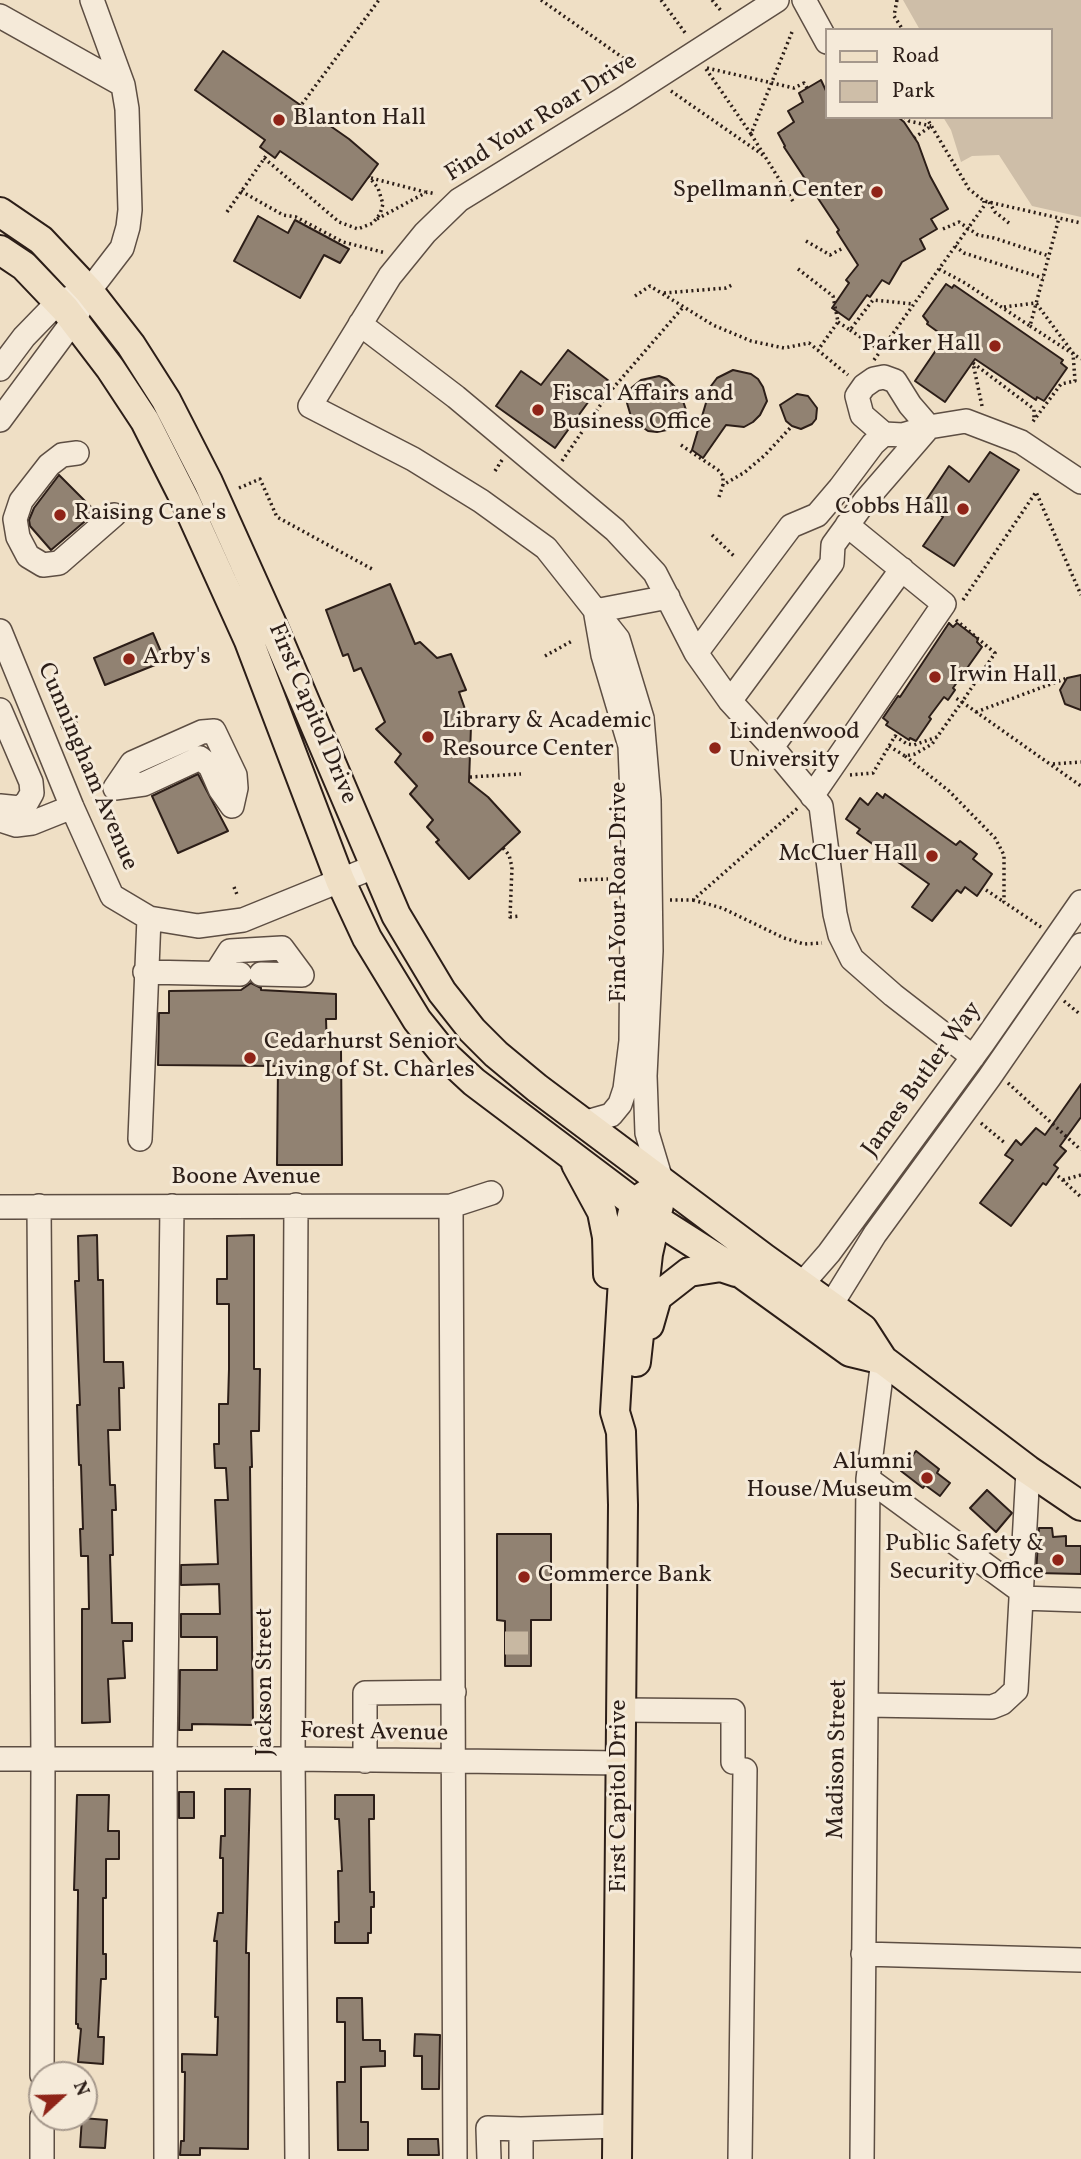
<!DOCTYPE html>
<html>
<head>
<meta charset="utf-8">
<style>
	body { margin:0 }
	#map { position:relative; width:1081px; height:2159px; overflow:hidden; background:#efdfc5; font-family:Vollkorn,serif }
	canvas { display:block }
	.legend { position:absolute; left:825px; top:28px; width:228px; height:91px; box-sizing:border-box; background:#f5ead9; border:2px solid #a5988c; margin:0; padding:9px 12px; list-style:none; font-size:21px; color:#2c1e18 }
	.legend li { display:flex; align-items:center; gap:14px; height:35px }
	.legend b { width:35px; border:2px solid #a5988c }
	.north { position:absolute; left:28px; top:2061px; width:70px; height:70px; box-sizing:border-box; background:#f5ead9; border:2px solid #a5988c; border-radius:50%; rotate:68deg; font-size:19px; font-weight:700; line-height:28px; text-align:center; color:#2c1e18 }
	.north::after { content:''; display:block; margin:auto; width:24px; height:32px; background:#8f2418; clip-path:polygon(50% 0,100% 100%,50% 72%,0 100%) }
</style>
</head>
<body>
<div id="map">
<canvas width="1081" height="2159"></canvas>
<ul class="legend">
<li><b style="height:9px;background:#efdfc5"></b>Road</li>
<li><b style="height:19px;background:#cebea8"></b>Park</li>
</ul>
<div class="north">N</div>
</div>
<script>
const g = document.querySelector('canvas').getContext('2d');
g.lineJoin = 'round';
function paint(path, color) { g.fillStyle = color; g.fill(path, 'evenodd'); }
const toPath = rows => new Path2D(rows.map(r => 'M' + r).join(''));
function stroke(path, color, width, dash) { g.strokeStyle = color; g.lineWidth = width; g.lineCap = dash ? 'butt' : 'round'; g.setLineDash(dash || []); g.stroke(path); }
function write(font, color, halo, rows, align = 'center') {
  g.font = font + ' Vollkorn,serif'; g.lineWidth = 6; g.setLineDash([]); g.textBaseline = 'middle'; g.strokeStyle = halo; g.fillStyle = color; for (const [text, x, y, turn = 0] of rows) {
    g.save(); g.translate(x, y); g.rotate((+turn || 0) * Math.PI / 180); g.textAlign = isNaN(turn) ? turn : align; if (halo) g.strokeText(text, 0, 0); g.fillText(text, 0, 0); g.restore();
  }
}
const green = toPath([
	[903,0,1081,0,1081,217,1032,206,999,155,972,156,961,162,951,130,943,117,1051,117,1051,30,920,30]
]);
const building = toPath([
	[223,51,349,139,378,164,352,200,280,151,275,158,260,147,265,140,195,90,223,51],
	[821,80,827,93,827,117,898,117,904,122,918,143,930,176,948,209,931,219,937,229,920,239,925,249,902,262,889,284,882,280,870,297,867,295,849,320,832,308,849,283,846,280,858,265,837,232,839,230,784,147,785,146,778,133,794,122,788,111,803,102,799,93,821,80],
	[258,216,288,233,295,220,349,249,340,263,324,255,300,298,234,261,258,216],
	[946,284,952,288,954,285,1063,360,1061,363,1067,368,1044,401,1037,397,1036,400,975,359,945,402,915,381,945,337,927,324,928,322,923,316,946,284],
	[568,350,609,381,598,397,594,394,555,448,496,406,521,371,541,385,568,350],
	[733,370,751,374,758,379,763,387,767,401,760,415,753,422,744,427,726,425,703,458,692,450,711,386,717,378,733,370],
	[659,376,667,379,680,392,691,425,657,432,648,431,632,420,627,403,630,389,641,380,659,376],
	[797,394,808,396,817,408,816,419,812,424,801,429,792,426,786,421,780,405,797,394],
	[990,452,1019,470,954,566,923,546,943,517,925,502,949,466,969,482,990,452],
	[59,475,96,512,51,550,30,526,29,520,34,508,59,475],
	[390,584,415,644,420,642,437,658,451,654,466,690,459,692,471,726,469,782,488,797,520,832,469,879,436,842,439,840,427,827,433,820,410,794,417,786,395,762,401,754,376,729,385,722,361,668,354,671,348,654,343,656,326,610,390,584],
	[949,623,953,627,957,623,978,639,977,642,982,647,953,688,955,690,948,700,944,697,929,717,931,719,916,741,910,738,909,740,886,725,888,722,883,718,898,696,900,697,949,623],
	[153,633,165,661,105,685,94,658,153,633],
	[1081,675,1081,710,1065,704,1060,690,1067,678,1081,675],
	[198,774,228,831,178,853,152,796,198,774],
	[877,793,883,798,885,794,956,845,960,841,977,854,973,859,992,874,977,896,965,887,961,893,957,890,932,921,912,907,929,884,857,833,860,829,846,819,860,798,868,805,877,793],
	[251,983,261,988,261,990,336,994,336,1019,326,1019,327,1050,341,1050,342,1165,277,1165,278,1066,158,1065,159,1013,169,1013,169,991,241,990,251,983],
	[1081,1084,1081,1117,1060,1146,1066,1151,1054,1165,1058,1168,1046,1185,1043,1183,1011,1226,980,1203,1013,1160,1005,1155,1016,1140,1021,1145,1036,1128,1045,1135,1081,1084],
	[97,1235,98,1280,103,1280,104,1362,123,1362,124,1388,119,1388,120,1430,108,1430,110,1485,115,1485,116,1510,112,1510,113,1555,110,1555,112,1623,132,1623,132,1641,123,1641,125,1678,108,1679,110,1722,82,1723,82,1609,89,1609,88,1556,81,1556,80,1529,83,1529,81,1465,79,1465,77,1405,80,1405,75,1281,79,1281,78,1236,97,1235],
	[254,1235,254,1369,260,1369,259,1431,251,1431,252,1467,250,1467,253,1725,192,1724,192,1730,179,1730,180,1670,217,1670,217,1637,181,1637,181,1614,220,1614,219,1584,181,1585,181,1565,218,1564,215,1500,228,1500,226,1468,215,1468,214,1444,219,1444,219,1404,228,1404,229,1369,229,1304,217,1304,217,1279,227,1279,227,1236,254,1235],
	[916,1451,939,1469,937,1473,950,1483,940,1496,925,1485,923,1488,901,1471,916,1451],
	[987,1490,1012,1513,996,1532,970,1508,987,1490],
	[1039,1528,1052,1528,1053,1537,1066,1536,1066,1546,1081,1546,1081,1574,1036,1573,1039,1528],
	[497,1534,551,1534,551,1620,531,1620,531,1666,505,1666,505,1621,497,1620,497,1534],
	[225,1789,250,1789,246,1953,249,1953,248,2149,200,2148,200,2155,180,2155,181,2141,184,2141,185,2072,182,2072,182,2054,217,2055,218,2017,215,2017,217,1941,214,1941,218,1913,223,1913,223,1858,220,1858,221,1836,225,1836,225,1789],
	[179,1792,194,1792,194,1818,179,1818,179,1792],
	[77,1795,109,1795,108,1831,119,1831,119,1859,106,1859,106,1898,103,1898,103,1954,106,1954,106,1979,101,1979,98,2037,104,2037,103,2064,78,2062,81,2029,78,2028,78,2024,76,2024,78,1897,78,1890,74,1890,77,1795],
	[335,1795,374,1795,374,1819,369,1819,370,1892,374,1892,374,1907,371,1907,371,1933,368,1933,368,1943,335,1943,335,1922,339,1922,338,1871,342,1871,339,1819,335,1819,335,1795],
	[337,1998,362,1998,363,2040,380,2040,380,2051,385,2051,385,2066,361,2067,361,2122,368,2122,368,2150,338,2150,337,2082,345,2082,345,2022,337,2022,337,1998],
	[415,2034,440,2035,439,2089,422,2089,422,2056,414,2056,415,2034],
	[82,2118,107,2120,105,2148,80,2147,82,2118],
	[408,2139,438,2139,439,2155,408,2155,408,2139]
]);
const minorTunnel = toPath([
	[505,1643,531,1643]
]);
const path = toPath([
	[541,0,636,67],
	[661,0,686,34],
	[712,0,722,12],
	[897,0,894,16,903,30],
	[792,32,751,134,794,203],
	[707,68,794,88,804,83,807,88],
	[706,69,751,134],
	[671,91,763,155],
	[302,104,379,0],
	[904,117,909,121,931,126],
	[926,117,969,189,984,201,1081,223],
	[914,138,931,126],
	[264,158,339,222,358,229,373,223,380,214,383,204,378,188,369,177],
	[371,178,425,192],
	[241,191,283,215,296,217,343,242,386,253],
	[989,202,995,212,1009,223],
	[227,212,268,153],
	[377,219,427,192,436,194],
	[943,229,959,222,978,235,994,238,1049,256],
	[806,241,830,255,843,248],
	[955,246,964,253,1043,278],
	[798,269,833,296,838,322,818,350],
	[939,269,965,283,1030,326,1059,218],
	[664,293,726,288,732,285],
	[635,296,650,286,713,325,751,341,784,348,809,343,848,375],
	[1004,307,1036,303,1073,353,1075,381,1061,384,1031,424],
	[838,322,850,330,873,300,914,304],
	[1030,326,1081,359],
	[850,330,880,350],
	[874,360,984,206,984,201],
	[982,406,973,363,1034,409,1034,421],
	[681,445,718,470,723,476,723,485],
	[562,461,608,394,684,306],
	[495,471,502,460],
	[239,488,260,479,277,517,372,569],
	[719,497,723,485,745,472,765,455,792,426],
	[712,535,734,556],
	[963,600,1036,492,1081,595],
	[956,620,995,653,962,702,1081,786],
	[545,656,572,641],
	[976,712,1067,678],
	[61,728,77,721],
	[889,746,905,756,915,754,932,744,936,739],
	[905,756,949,791,995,838,1004,855,1004,902,1041,927],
	[1053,764,1081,762],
	[850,775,873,773,895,736,907,744,914,745,937,737,962,702,954,697],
	[470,777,521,774],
	[503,848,509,855,512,867,510,917,520,916],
	[579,880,608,879],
	[234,887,238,897],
	[986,890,1004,902],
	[670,900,693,900,799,807],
	[693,900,722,908,784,938,804,944,822,943],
	[1064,1001,1081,1015],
	[1008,1083,1081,1150],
	[981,1123,1006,1144],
	[1058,1176,1081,1197],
	[1063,1180,1081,1175]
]);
const minor = toPath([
	[804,0,827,42],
	[0,16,123,85],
	[360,324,456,397,615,530,655,573,696,653],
	[0,369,24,337,58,302,73,297],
	[0,420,74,320,89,291,122,248,128,227,130,210,127,109,123,85,92,0],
	[884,434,862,415,857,396,864,386,874,379,884,377,895,381,910,405,929,427],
	[77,453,62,455,49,465,21,501,15,519,18,537,28,556,43,565,59,563,114,515],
	[595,611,668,597],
	[0,631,72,807,112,896,149,918,198,926,243,920,376,866],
	[730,701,832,563,833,545,865,501,929,427],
	[0,710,31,782,32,793,27,802,20,808,0,806],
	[772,747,902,569],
	[115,788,132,763,202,732,214,731,235,775,236,788,232,806],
	[115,788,144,784,200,758,210,766,220,789,232,806],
	[812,796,944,604,847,525],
	[0,820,16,825,32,823,72,807],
	[145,972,240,974],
	[216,973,230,951,282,948,302,975,261,974],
	[973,1057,893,995,852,959,840,935,835,914,821,806,772,747,730,701,696,653,791,526,817,515,840,488,873,444,884,434,903,435,929,427,966,421,1021,442,1081,482],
	[583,1123,611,1115,620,1104,625,1089,631,1041,633,821,630,746,603,655,596,615],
	[140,1139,149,918],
	[662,1183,647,1133,645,1076,651,951,649,800,642,718,618,639,546,548,481,501,413,459,310,406,390,276,425,233,459,200,623,99,777,0],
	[296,1205,293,1759,297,2159],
	[39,1206,43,1759,42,2075],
	[451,1206,455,2159],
	[0,1207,451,1206,491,1193],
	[802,1284,829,1253,983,1043,1081,902],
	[831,1305,875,1234,989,1078,1081,945],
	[868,1479,1021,1591],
	[1021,1598,1081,1600],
	[866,1705,992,1707,1002,1703,1016,1690,1028,1470],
	[622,1710,733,1711,733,1762],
	[0,1759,293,1759,622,1763],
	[365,1761,365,1693,454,1692],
	[863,1954,1081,1960],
	[42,2159,42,2117],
	[166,2159,165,1759,172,1206],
	[489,2159,488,2128,521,2129],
	[521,2159,521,2129,618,2126],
	[740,2159,745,1770],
	[862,2159,868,1479,883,1360]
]);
const major = toPath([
	[0,212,41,240,89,291,131,345,166,400,208,482,271,622,396,915,442,992,472,1030,496,1054,537,1088,764,1258,863,1329,883,1360,1028,1470,1081,1506],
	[0,250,24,266,65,309,110,368,145,421,186,502,249,641,340,880,367,938,417,1020,446,1056,474,1082,657,1220,742,1274,850,1352,883,1360],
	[576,1164,602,1212,607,1237,608,1274],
	[649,1325,657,1297,689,1272,721,1267,736,1272],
	[636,1362,648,1254,659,1205],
	[617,2159,623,1505,621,1432,615,1412,625,1246,635,1202,647,1194]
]);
const markers = [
	[279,120,7,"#8f2418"],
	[877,192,7,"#8f2418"],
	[995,346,7,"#8f2418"],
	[538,410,7,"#8f2418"],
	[963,509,7,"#8f2418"],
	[60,515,7,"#8f2418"],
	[129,659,7,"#8f2418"],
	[935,677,7,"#8f2418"],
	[428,737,7,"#8f2418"],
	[715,748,7,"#8f2418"],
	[932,856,7,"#8f2418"],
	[250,1058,7,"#8f2418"],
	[927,1478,7,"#8f2418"],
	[1058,1560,7,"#8f2418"],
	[524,1577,7,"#8f2418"]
];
const streetNames = [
	["Find Your Roar Drive",542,119,-32],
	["First Capitol Drive",311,714,67],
	["Cunningham Avenue",86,767,67],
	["Find Your Roar Drive",621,892,-90],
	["James Butler Way",923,1080,-54],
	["Boone Avenue",246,1179],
	["Jackson Street",267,1682,-90],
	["Forest Avenue",374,1734,1],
	["Madison Street",839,1759,-89],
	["First Capitol Drive",621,1796,-90]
];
const poiNames = [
	["Blanton Hall",293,120],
	["Spellmann Center",863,192,"right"],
	["Parker Hall",981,346,"right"],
	["Fiscal Affairs and",552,396],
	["Business Office",552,424],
	["Cobbs Hall",949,509,"right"],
	["Raising Cane's",74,515],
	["Arby's",143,659],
	["Irwin Hall",949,677],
	["Library & Academic",442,723],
	["Resource Center",442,751],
	["Lindenwood",729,734],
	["University",729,762],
	["McCluer Hall",918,856,"right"],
	["Cedarhurst Senior",264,1044],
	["Living of St. Charles",264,1072],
	["Alumni",913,1464,"right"],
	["House/Museum",913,1492,"right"],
	["Public Safety &",1044,1546,"right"],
	["Security Office",1044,1574,"right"],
	["Commerce Bank",538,1577]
];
paint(green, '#cebea8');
paint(building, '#918272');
stroke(building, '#2c1e18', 2);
stroke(minorTunnel, '#c8b8a2', 23, [23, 11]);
stroke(minor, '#5d4e43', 26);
stroke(major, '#2c1e18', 32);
stroke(path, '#2c1e18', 3.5, [2, 3.5]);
stroke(minor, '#f5ead9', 23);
stroke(major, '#efdfc5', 28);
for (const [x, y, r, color] of markers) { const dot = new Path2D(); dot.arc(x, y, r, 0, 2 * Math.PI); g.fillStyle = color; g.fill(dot); stroke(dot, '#f5ead9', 2.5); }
write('24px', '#2c1e18', '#f5ead9', streetNames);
write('24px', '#2c1e18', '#f5ead9', poiNames, 'left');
</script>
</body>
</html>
